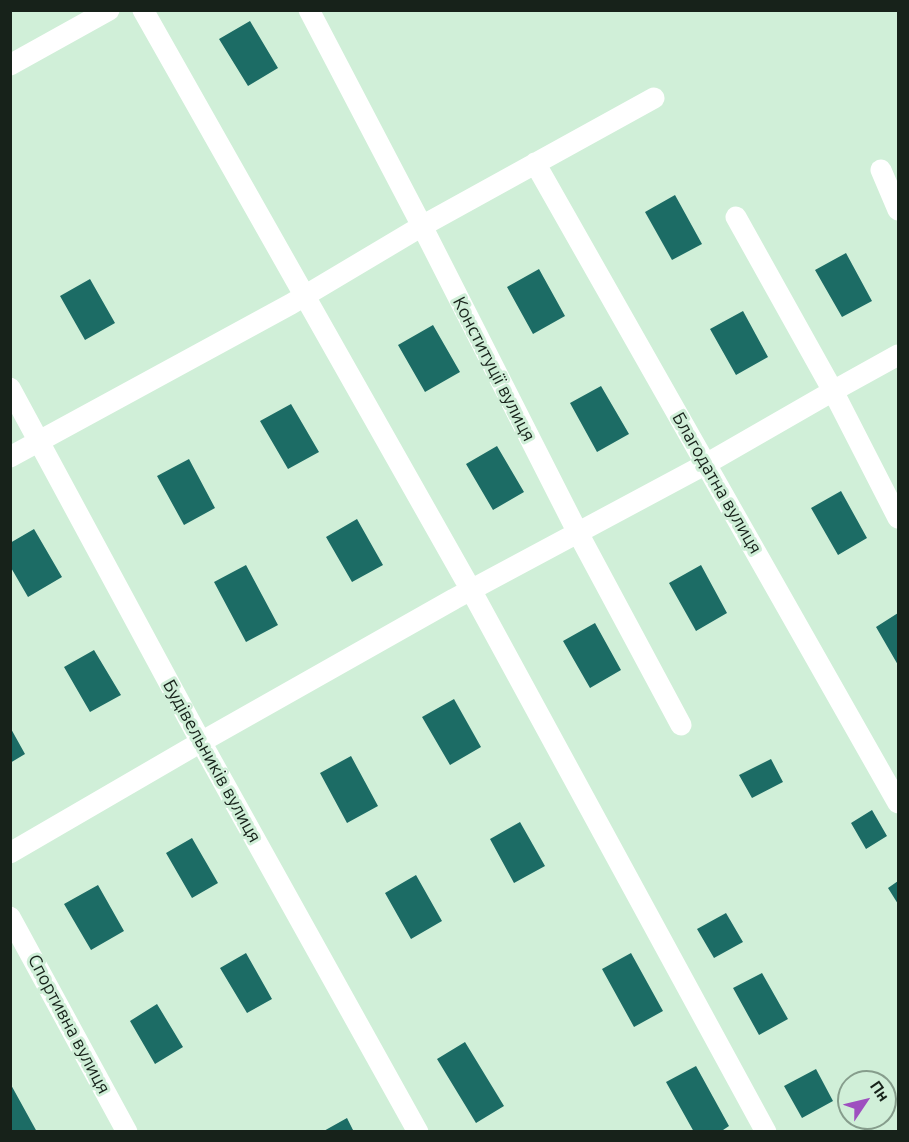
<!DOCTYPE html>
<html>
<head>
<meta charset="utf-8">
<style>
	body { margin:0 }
	#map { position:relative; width:909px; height:1142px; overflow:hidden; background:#d0efd8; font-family:Ubuntu,sans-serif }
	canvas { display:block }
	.frame { position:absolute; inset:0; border:12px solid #17221a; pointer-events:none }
	.north { position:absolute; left:837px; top:1070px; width:60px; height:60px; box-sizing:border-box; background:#d0efd8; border:2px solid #869d8c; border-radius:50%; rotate:55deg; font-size:16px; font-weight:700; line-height:24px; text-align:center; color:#17221a }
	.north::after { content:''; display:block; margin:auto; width:21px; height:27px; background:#9e4fbf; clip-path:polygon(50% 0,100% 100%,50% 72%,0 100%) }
</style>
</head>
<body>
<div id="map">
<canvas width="909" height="1142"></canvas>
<div class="frame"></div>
<div class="north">Пн</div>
</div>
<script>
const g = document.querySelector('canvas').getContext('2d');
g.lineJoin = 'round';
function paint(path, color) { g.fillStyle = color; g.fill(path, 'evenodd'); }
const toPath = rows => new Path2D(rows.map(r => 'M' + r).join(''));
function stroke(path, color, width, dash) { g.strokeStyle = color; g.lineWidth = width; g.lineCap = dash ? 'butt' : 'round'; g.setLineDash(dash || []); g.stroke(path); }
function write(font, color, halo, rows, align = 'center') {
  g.font = font + ' Ubuntu,sans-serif'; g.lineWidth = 6; g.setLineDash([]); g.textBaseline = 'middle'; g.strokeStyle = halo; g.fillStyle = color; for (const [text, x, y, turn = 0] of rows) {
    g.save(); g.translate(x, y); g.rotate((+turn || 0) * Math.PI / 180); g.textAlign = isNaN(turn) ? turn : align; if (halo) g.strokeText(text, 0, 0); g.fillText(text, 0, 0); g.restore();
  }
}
const building = toPath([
	[250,21,278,68,248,86,219,39],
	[675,195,702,244,672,260,645,212],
	[846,253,872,301,842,317,815,270],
	[539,269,565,316,533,334,507,287],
	[90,279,115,323,85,340,60,296],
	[743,311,768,357,736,375,710,329],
	[433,325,460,372,425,392,398,345],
	[601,386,629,434,597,452,570,403],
	[291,404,319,452,288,469,260,421],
	[497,446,524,492,493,510,466,464],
	[189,459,215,508,184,525,157,476],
	[841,491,867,538,838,555,811,508],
	[357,519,383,565,352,582,326,537],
	[34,529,62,577,28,597,10,566,10,543],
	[246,565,278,625,246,642,214,582],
	[701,565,727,613,696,631,669,583],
	[898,613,898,665,876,627],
	[595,623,621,670,590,688,563,641],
	[94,650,121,695,90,712,64,667],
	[454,699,481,747,450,765,422,717],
	[10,727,25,754,10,763],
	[351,756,378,806,347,823,320,773],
	[771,759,783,782,752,798,739,775],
	[872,810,887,836,866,849,851,823],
	[520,822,545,866,514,883,490,839],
	[192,838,218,883,192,898,166,853],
	[416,875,442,921,411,939,385,893],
	[898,881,898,904,888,888],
	[98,885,124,931,91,950,64,904],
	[726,913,743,942,714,958,697,929],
	[246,953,272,999,247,1013,220,968],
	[631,953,663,1011,634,1027,602,969],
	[762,973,788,1019,759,1035,733,988],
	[157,1004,183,1047,155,1064,130,1021],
	[465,1042,504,1106,476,1123,437,1059],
	[696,1066,729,1126,720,1132,694,1132,666,1082],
	[816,1069,833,1101,802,1118,784,1086],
	[10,1083,37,1132,10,1132],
	[347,1118,354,1132,322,1132]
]);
const street = toPath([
	[143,10,471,590,766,1132],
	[309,10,422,226,578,533,681,725],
	[10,65,109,10],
	[535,163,898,803],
	[881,170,898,210],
	[736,217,833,391,898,518],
	[10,388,201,742,418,1132],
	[10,457,291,304,422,226,654,98],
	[10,853,201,742,454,599,706,464,833,391,898,355],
	[10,917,127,1132]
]);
const streetNames = [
	["Конституції вулиця",494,369,63],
	["Благодатна вулиця",717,483,60],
	["Будівельників вулиця",212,761,61],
	["Спортивна вулиця",69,1024,62]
];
paint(building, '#1c6c65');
stroke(street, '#fff', 21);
write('18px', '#17221a', '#d0efd8', streetNames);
</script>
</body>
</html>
